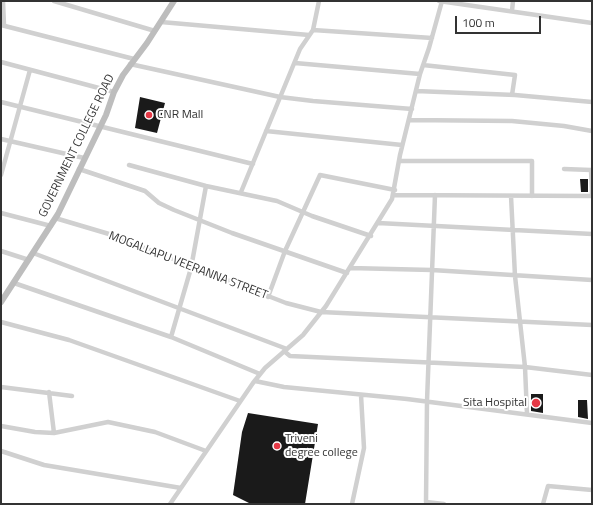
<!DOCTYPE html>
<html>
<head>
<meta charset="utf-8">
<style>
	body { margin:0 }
	#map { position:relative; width:593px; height:505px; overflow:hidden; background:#fff; font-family:"Titillium Web",sans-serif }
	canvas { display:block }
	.frame { position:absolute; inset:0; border:2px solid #333; pointer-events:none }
	.scale { position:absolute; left:455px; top:16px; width:86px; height:18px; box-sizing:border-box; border:2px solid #333; border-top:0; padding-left:5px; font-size:12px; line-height:14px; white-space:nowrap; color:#333; -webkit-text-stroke:3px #fff; paint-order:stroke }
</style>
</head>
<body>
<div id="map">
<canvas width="593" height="505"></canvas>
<div class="frame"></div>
<div class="scale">100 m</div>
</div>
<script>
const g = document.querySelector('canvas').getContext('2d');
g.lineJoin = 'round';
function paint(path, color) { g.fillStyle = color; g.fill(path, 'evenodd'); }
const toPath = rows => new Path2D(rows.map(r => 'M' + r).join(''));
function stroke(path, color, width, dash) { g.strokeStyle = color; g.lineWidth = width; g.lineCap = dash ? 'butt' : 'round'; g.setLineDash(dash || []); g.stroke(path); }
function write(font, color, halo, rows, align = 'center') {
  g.font = font + ' "Titillium Web",sans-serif'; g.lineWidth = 4; g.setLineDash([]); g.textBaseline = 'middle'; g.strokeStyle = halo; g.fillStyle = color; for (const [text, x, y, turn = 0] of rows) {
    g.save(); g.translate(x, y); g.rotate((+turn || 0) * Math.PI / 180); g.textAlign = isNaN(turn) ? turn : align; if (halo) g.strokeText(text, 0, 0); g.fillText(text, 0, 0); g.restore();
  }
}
const building = toPath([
	[140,97,165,103,157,133,135,128],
	[580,179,588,179,588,192,581,192],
	[531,394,543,394,543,413,531,411],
	[578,400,587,400,588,419,578,417],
	[248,413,318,424,305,504,251,504,233,495,242,432]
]);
const minor = toPath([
	[3,1,4,25],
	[54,1,155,31],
	[439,1,592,23],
	[512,11,513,1],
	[161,22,309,35],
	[1,25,134,59],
	[313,30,432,38],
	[1,62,114,92],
	[295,63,420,74],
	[130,64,280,97,313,101,412,109],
	[423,65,515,75,512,95],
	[416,91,515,95,592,102],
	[1,102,253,164],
	[409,120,512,121,564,126,592,131],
	[266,131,402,145],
	[1,139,84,158],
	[399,161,532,161,532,196],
	[129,165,206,186,277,201,312,216,371,236],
	[79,169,145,191,159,203,174,210,232,233,347,273],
	[564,169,591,170,592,194],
	[1,175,30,70],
	[241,192,300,49,313,30,319,1],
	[394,195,592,196],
	[435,195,427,401,426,502,444,504],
	[511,196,515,276,525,367,527,414],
	[1,213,51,226],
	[55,218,109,234,286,303,321,312,592,325],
	[378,223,592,234],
	[1,251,29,260],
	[33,253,287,349],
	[350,268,432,270,592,280],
	[14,283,171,337,260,374],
	[268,297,285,251,320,175,395,190],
	[1,322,69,340,240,401],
	[171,337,191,268,206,186],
	[284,351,290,356,525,367,592,375],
	[255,381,284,387,407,399,592,423],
	[1,387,72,396],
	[49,392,54,433],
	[1,426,35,432,54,433,108,422,155,432,206,451],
	[1,451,44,465,181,488],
	[170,504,253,383,265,368,303,335,326,306,392,199,400,155,420,74,429,48,442,1],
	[352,504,364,448,361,395],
	[543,504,548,486,592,490]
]);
const secondary = toPath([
	[1,302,58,214,106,115,114,92,123,75,147,43,174,1]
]);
const markers = [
	[149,115,4,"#e63946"],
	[536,403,5,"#e63946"],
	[277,446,4,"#e63946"]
];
const poiNames = [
	["CNR Mall",157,115],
	["Sita Hospital",527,403,"right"],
	["Triveni",285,439],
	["degree college",285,453]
];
const streetNames = [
	["GOVERNMENT COLLEGE ROAD",77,146,-64],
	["MOGALLAPU VEERANNA STREET",188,266,21]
];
paint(building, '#1a1a1a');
stroke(minor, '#d0d0d0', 4.5);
stroke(secondary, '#bdbdbd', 6);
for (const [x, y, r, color] of markers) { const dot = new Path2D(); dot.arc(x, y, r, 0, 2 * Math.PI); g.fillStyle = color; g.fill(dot); stroke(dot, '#fff', 1.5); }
write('12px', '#333', '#fff', poiNames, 'left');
write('12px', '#333', '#fff', streetNames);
</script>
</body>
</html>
